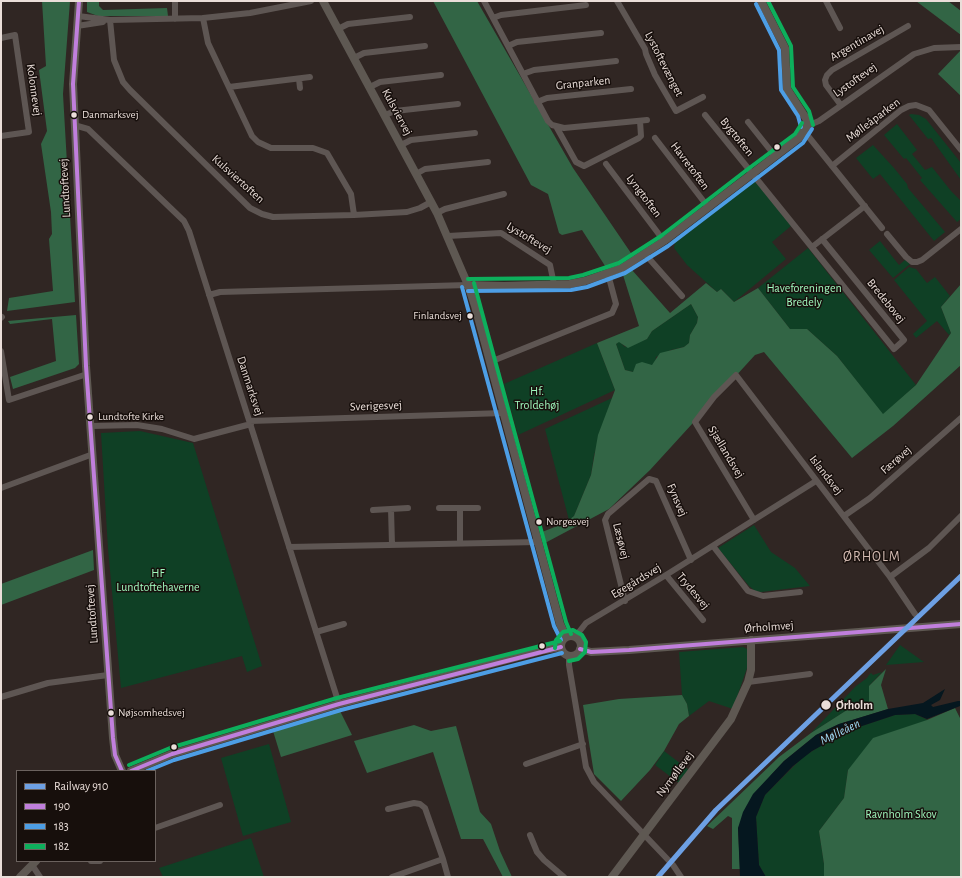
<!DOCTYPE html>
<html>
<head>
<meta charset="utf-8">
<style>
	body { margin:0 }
	#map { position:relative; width:962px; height:878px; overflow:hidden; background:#302623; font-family:"Alegreya Sans",sans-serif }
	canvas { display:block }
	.frame { position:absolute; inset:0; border:2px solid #eaded9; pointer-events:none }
	.legend { position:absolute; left:16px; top:770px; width:140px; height:92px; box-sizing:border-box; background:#170f0c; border:1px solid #6b625e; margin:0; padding:5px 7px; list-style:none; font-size:12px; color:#eaded9 }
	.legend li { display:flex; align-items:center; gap:8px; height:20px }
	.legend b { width:20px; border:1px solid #6b625e }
</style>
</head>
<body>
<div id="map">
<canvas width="962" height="878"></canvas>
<div class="frame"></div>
<ul class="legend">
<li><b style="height:5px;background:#6da0e4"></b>Railway 910</li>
<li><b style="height:5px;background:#c07fdc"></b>190</li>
<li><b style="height:5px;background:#4d9ee5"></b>183</li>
<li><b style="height:5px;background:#0daf5c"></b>182</li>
</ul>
</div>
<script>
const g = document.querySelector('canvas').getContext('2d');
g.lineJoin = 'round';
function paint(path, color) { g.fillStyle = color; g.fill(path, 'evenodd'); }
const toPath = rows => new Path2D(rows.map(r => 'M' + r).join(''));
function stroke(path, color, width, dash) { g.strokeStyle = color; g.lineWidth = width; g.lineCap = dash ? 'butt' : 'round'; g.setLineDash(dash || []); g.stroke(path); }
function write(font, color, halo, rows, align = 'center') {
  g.font = font + ' "Alegreya Sans",sans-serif'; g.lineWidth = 3; g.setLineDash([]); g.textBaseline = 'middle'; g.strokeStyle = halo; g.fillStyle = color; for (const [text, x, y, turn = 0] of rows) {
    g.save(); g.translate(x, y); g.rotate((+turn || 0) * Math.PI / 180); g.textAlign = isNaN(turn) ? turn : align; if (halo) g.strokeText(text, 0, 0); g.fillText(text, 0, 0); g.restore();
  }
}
const green = toPath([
	[911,114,919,115,926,119,961,163,961,180,931,138,928,139,909,115],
	[897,124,917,150,912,154,925,170,932,167,951,191,961,201,961,219,957,222,920,180,922,178,906,158,904,159,884,135],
	[873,145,894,168,907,184,908,188,945,232,934,241,880,174,873,179,856,158],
	[755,181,791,226,772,242,786,259,734,302,721,289,717,292,687,265,674,248,675,243],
	[880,241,899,265,905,260,910,264,893,278,869,250],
	[808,248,916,385,883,415,837,356,807,329,790,329,758,288],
	[909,267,916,269,927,283,935,277,950,296,941,307,951,333,949,335,937,321,916,338,913,334,927,321,894,280],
	[691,304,698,317,697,323,690,335,689,343,684,347,671,350,656,357,655,364,652,365,633,372,625,370,616,344,619,341,625,347,647,339,652,331],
	[597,343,615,390,518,435,504,384],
	[612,398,594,455,591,475,574,516,569,520,545,429],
	[140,431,193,443,262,666,247,672,242,656,121,688,108,549,101,433],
	[754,525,771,552,795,568,810,586,761,592,755,591,749,586,718,548],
	[900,645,924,662,886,665],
	[743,647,747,649,747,668,733,709,709,701,689,716,687,704,682,695,679,652],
	[882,672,869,686,870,710,850,710,844,712,811,733,856,686,867,678,869,675,871,673,873,675],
	[915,714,928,720,848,770,844,798,819,831,824,864,824,877,766,877,759,865,756,817,765,795,803,757,830,740,850,730,895,715],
	[269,744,291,822,243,836,221,758],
	[664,751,689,770,679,783,655,765],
	[251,838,264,877,163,877,159,868]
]);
const forest = toPath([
	[42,1,70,1,63,94,75,302,7,311,9,298,53,291,49,239,52,234,51,212,41,144,47,131,39,70,46,66],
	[87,1,99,1,99,6,103,10,167,8,168,16,98,16,87,12],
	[433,1,477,1,573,168,633,256,607,269,582,230,562,235,559,233,548,194,531,185],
	[916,1,948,1,961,11,961,35],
	[961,50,961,96,938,74],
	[632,270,670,313,706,283,717,292,721,289,734,302,758,288,790,329,807,329,837,356,883,414,916,385,951,333,941,307,961,284,961,365,893,426,852,458,764,352,755,355,650,470,609,509,545,543,542,532,565,523,574,516,591,475,598,435,615,390,597,343,639,326,623,275],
	[691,304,698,317,697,323,690,335,689,343,684,347,660,353,652,365,642,362,636,364,633,372,625,370,616,344,619,342,628,348,647,339,652,331],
	[76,315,79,364,75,368,13,389,10,377,56,361,52,319,10,324,8,321],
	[93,550,94,570,1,605,1,584],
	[886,669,881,685,888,709,839,724,816,735,784,761,771,775,738,828,740,869,732,869,732,818,728,816,713,829,707,826,779,757,811,733,847,710,869,710,869,686],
	[682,695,687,704,689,716,679,724,664,751,650,770,621,801,594,774,583,705,619,699],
	[955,708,961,720,961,877,824,877,824,864,819,831,844,798,848,770,873,738,927,720],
	[340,711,352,735,281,757,273,731],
	[414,725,431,731,456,726,480,812,491,824,500,851,512,877,503,877,483,839,461,839,433,752,367,773,354,741]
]);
const water = toPath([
	[945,689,940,700,931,705,933,707,958,701,961,701,960,706,927,719,915,714,895,715,850,730,812,751,793,766,765,795,756,817,759,865,766,877,740,877,738,828,743,812,753,794,784,761,816,735,839,724,888,709,923,703]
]);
const street = toPath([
	[484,1,548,121,552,125,564,128,647,120],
	[617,1,645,49,646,54,655,75,676,111,703,97],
	[826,1,840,28],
	[78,16,110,20,203,18,250,13,311,1],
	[203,18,208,43,252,136,258,142,271,148,313,148,327,153,351,194,354,215],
	[493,18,501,15,586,5],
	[175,19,175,1],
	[110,20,114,60,123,82,130,90,250,208,262,214,273,217,354,215,407,212,420,208,431,202],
	[77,26,103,22],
	[338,29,348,24,410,17],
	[1,38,15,35,29,132,1,136],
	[508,46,517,42,601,33],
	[354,58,364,53,425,46],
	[523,74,534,70,616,61],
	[299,79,300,88],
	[229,87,310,77],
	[370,87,380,82,441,75],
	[537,102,547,98,631,89],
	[840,104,826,85,825,80,827,75,832,70,908,26],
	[385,115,395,111,458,104],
	[705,115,894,349,904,340,822,239],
	[748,122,775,156],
	[74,125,88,129,184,221,189,231,339,704],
	[807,126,819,121,914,54,934,48,961,47],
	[557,128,576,162,584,166,639,138,641,136,640,121],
	[804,131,882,228],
	[655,138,708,207],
	[401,145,411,140,475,133],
	[606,164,664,241],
	[832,166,901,110,909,106,916,105,929,110,961,150],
	[416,174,425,169,488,162],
	[437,213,445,209,504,194],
	[887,234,906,257,912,262,917,262,922,260,961,229],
	[448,236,501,233,550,265,554,284],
	[812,247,865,206],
	[645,254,682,296],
	[209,295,220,292,468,285],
	[1,318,2,317],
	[1,351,9,400,87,374],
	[490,362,612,313,616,304,608,274],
	[250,421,504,413],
	[91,426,137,425,162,429,194,439,251,424],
	[1,488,93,454],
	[439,508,478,508],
	[391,509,392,545],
	[373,510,408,508],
	[844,516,870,498,961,418],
	[754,520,695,422,714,397,736,375,890,577,915,614],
	[460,543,460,508],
	[713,546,748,591,763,596,800,592],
	[289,547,538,542],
	[666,575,703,620],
	[890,577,929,548,961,516],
	[625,601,605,520,608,514,649,479,656,481,691,560],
	[316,632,344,624],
	[575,637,586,623,666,575,816,481],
	[569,655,569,665,586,767,594,782,673,865,681,877],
	[748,682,810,674],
	[1,697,48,683,108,675],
	[526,764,583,744],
	[388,809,414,803,420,804,425,808,443,859],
	[155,828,220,805],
	[530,835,537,852,544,860,564,877],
	[91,861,100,861],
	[32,865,40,877],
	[392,877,443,859,448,877]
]);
const secondary = toPath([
	[79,1,73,84,86,366,113,738,115,755,122,771],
	[323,1,437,213,468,285,475,306,560,624,566,637],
	[468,285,504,286,570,284,585,281,622,268,664,241,799,138,807,126,807,120,787,89,785,48,761,1],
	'561 646a10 10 0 1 1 20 0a10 10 0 1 1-20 0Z',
	[580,649,591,652,629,650,961,624],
	[131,771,172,754,339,704,544,650,561,647],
	[20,877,36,861],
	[612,877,731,719,748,682,751,670,751,640]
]);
const bus1 = toPath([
	[79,1,73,84,86,366,113,738,115,755,122,771],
	[580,649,591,652,629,650,961,624],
	[131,771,172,754,339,704,561,647]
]);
const bus2 = toPath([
	[756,4,779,50,781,90,798,116,801,127],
	[462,287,554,626,561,640],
	[468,291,571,290,587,287,625,273,668,246,803,143,812,129],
	[147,771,174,760,341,710,562,653]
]);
const bus3 = toPath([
	[768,1,791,46,793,87,809,111,813,125],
	[468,279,569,278,583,275,619,263,661,236,748,169,795,134,802,123],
	[474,283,566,622,571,634],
	[555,648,556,640,563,632,573,630,582,635,586,642,585,652,578,659,569,661],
	[129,765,170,748,337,698,560,641]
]);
const rail1 = toPath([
	[658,877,716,810,961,576]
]);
const markers = [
	[74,115,3.5,"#eaded9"],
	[777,147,3.5,"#eaded9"],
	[470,316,3.5,"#eaded9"],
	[90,417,3.5,"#eaded9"],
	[539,522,3.5,"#eaded9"],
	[542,646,3.5,"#eaded9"],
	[826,705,5.5,"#eaded9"],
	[111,713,3.5,"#eaded9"],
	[174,747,3.5,"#eaded9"]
];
const busNames = [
	["Danmarksvej",82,115],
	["Finlandsvej",462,316,"right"],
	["Lundtofte Kirke",98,417],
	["Norgesvej",546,522],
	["Nøjsomhedsvej",118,713]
];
const streetNames = [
	["Argentinavej",857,43,-30],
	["Lystoftevænget",664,64,63],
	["Lystoftevej",855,80,-35],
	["Granparken",583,83,-6],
	["Kolonnevej",34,90,82],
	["Kulsviervej",397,112,62],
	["Mølleåparken",873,120,-37],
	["Bygtoften",737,137,51],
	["Havretoften",690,166,53],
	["Kulsviertoften",238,179,42],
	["Lundtoftevej",65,188,-93],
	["Lyngtoften",644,196,53],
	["Lystoftevej",529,238,31],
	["Bredebovej",886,301,51],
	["Danmarksvej",250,386,72],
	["Sverigesvej",376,406,-2],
	["Sjællandsvej",726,452,59],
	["Færøvej",896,460,-41],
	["Islandsvej",826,475,52],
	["Fynsvej",677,500,67],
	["Læsøvej",621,541,76],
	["Egegårdsvej",636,581,-31],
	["Trydesvej",693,591,50],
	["Lundtoftevej",92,614,-94],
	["Ørholmvej",769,627,-4],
	["Nymøllevej",675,774,-53]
];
const parkNames = [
	["Haveforeningen",804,288],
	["Bredely",804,302],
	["Hf.",537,391],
	["Troldehøj",537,405],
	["HF",158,573],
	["Lundtoftehaverne",158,587],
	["Ravnholm Skov",901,814]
];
const stopNames = [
	["Ørholm",836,705]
];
const waterNames = [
	["Mølleåen",840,732,-26]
];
const quarterNames = [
	["ØRHOLM",872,557]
];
paint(green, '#0f4025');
paint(forest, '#326545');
paint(water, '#05171f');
stroke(street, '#5e5653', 6);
stroke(secondary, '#5e5852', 8);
stroke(bus1, '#c07fdc', 4);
stroke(bus2, '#4d9ee5', 4);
stroke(bus3, '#0daf5c', 4);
stroke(rail1, '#6da0e4', 5);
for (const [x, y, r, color] of markers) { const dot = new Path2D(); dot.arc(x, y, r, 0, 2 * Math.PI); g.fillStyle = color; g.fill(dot); stroke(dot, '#170f0c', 1.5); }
write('11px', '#eaded9', '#170f0c', busNames, 'left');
write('12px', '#eaded9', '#170f0c', streetNames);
write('12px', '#a0f9be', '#170f0c', parkNames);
write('bold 12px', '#eaded9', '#170f0c', stopNames, 'left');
write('italic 13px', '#a1dcf7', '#170f0c', waterNames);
g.letterSpacing = '1px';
write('14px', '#d1b9b0', '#170f0c', quarterNames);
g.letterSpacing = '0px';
</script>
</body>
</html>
